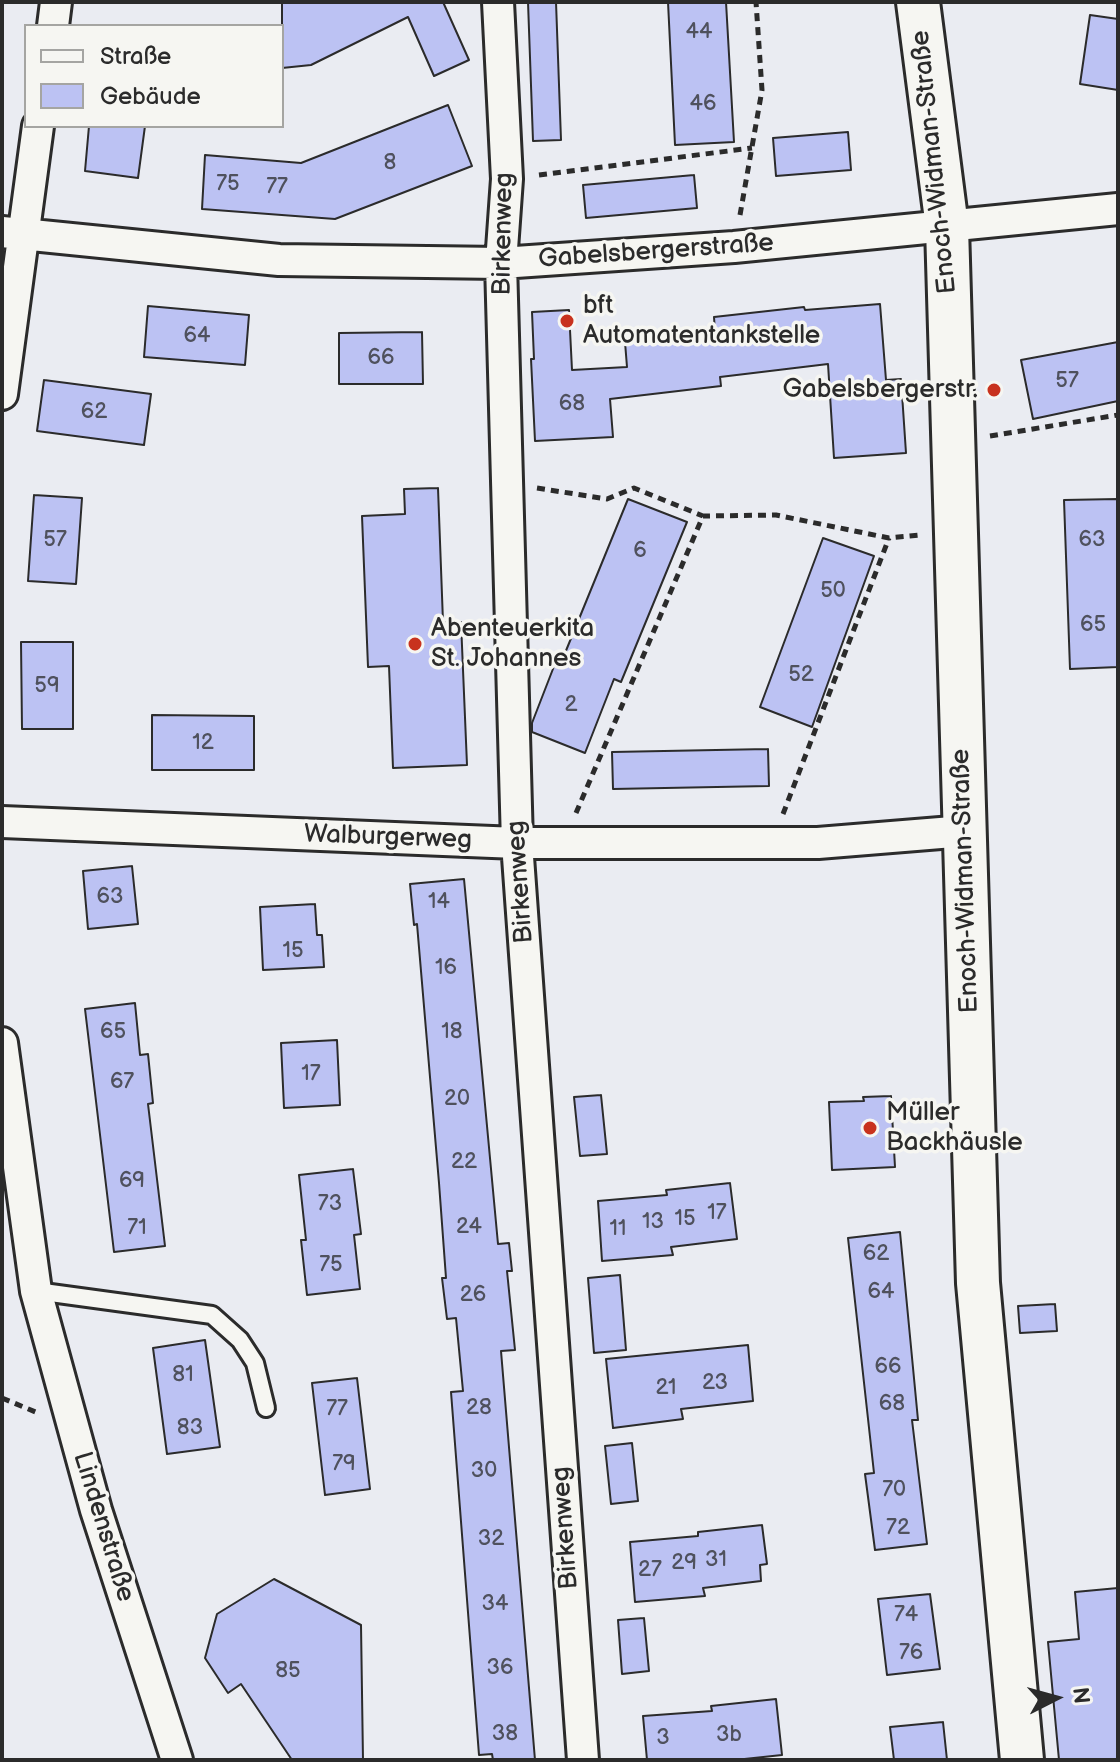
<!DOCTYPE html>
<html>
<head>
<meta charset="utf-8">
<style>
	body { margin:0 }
	#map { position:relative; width:1120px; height:1762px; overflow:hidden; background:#eaecf2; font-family:"Balsamiq Sans",sans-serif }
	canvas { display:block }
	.frame { position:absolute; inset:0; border:4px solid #2b2b2b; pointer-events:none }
	.legend { position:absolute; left:24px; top:24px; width:260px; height:104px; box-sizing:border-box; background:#f6f6f2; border:2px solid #a5a5a2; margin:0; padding:10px 14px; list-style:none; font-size:24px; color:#2b2b2b }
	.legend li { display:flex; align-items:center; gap:16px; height:40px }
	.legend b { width:40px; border:2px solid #a5a5a2 }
	.north { position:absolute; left:1016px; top:1658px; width:80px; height:80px; -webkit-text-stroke:6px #f6f6f2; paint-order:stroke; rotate:84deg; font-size:22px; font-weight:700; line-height:32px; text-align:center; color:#2b2b2b }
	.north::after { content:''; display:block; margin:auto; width:28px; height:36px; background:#2b2b2b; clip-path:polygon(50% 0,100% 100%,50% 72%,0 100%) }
</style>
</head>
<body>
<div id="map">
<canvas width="1120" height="1762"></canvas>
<div class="frame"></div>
<ul class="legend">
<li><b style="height:10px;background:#f6f6f2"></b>Straße</li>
<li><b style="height:22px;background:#bcc2f3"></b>Gebäude</li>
</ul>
<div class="north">N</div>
</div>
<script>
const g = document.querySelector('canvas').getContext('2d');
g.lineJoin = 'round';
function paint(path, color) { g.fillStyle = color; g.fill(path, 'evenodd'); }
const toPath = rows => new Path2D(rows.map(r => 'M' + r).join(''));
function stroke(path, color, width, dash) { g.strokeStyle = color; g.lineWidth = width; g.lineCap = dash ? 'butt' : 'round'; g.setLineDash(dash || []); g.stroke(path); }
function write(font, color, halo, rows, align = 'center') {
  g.font = font + ' "Balsamiq Sans",sans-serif'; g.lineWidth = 7; g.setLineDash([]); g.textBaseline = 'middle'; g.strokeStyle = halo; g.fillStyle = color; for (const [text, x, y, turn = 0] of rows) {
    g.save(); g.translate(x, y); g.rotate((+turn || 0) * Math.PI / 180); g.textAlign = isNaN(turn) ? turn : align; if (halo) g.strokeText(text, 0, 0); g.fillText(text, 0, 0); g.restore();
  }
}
const building = toPath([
	[282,2,443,2,469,60,434,76,408,17,311,65,282,68,282,2],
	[528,2,556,2,561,140,533,141,528,2],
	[668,2,726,2,734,142,675,145,668,2],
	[1090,15,1118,19,1118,90,1080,84,1090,15],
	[448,105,472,166,335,219,202,209,205,155,301,163,448,105],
	[89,126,145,126,138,178,85,171,89,126],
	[848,132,851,170,776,176,773,138,848,132],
	[694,175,697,208,586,218,583,185,694,175],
	[880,304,886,380,901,379,906,453,834,458,828,364,720,377,721,386,610,399,613,437,535,441,531,359,534,359,532,312,569,310,572,370,627,367,625,342,715,332,714,317,804,307,805,310,880,304],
	[148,306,249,315,245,365,144,357,148,306],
	[422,332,423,384,339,384,339,333,422,332],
	[1118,342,1118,401,1033,419,1021,360,1118,342],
	[44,380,151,394,144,445,37,431,44,380],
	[438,488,443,622,461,622,467,765,393,768,389,666,368,667,362,516,405,514,404,489,438,488],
	[34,495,82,498,76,584,28,581,34,495],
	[628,499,687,522,621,682,614,679,585,753,532,732,532,723,558,656,563,658,628,499],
	[1118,499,1118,667,1070,669,1064,500,1118,499],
	[823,538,874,556,812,727,760,707,823,538],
	[21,642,73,642,73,729,22,729,21,642],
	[152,715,254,716,254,770,152,770,152,715],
	[768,749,769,786,613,789,612,752,768,749],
	[132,866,138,924,88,929,83,871,132,866],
	[464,879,498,1244,509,1243,512,1271,507,1271,515,1350,501,1351,535,1760,493,1760,492,1754,479,1755,451,1392,463,1391,456,1318,447,1319,442,1278,446,1278,439,1183,417,924,414,925,410,884,464,879],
	[315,904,317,935,322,935,324,967,263,970,260,907,315,904],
	[135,1003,140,1055,148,1054,153,1103,148,1104,165,1246,114,1252,85,1009,135,1003],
	[337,1040,340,1105,284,1108,281,1043,337,1040],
	[601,1095,607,1154,580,1156,574,1097,601,1095],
	[891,1096,895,1167,832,1170,829,1102,864,1101,863,1097,891,1096],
	[353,1169,361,1234,354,1235,360,1289,307,1295,301,1240,306,1240,299,1175,353,1169],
	[730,1183,737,1239,671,1247,673,1255,602,1261,598,1201,667,1195,666,1190,730,1183],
	[900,1232,918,1420,912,1420,927,1544,875,1550,865,1474,874,1473,848,1238,900,1232],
	[620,1275,626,1350,594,1353,588,1278,620,1275],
	[1055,1304,1057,1331,1020,1333,1018,1306,1055,1304],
	[205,1340,220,1447,167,1454,153,1348,205,1340],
	[748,1345,753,1401,681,1409,683,1419,613,1428,606,1359,748,1345],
	[357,1378,370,1489,325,1495,312,1383,357,1378],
	[632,1443,638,1501,611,1504,605,1446,632,1443],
	[762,1525,767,1564,760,1565,761,1581,703,1588,705,1596,635,1602,630,1542,698,1536,698,1532,762,1525],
	[274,1579,361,1625,363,1760,292,1760,241,1684,228,1693,205,1658,217,1614,274,1579],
	[1118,1588,1118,1760,1059,1760,1048,1642,1079,1639,1075,1592,1118,1588],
	[930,1594,940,1669,887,1675,878,1599,930,1594],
	[644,1618,649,1671,622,1674,618,1620,644,1618],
	[776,1699,782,1755,735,1760,647,1760,643,1716,712,1711,711,1706,776,1699],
	[943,1722,947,1760,894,1760,890,1727,943,1722]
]);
const path = toPath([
	[539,175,752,148],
	[740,215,762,90,756,2],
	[990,436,1118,415],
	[537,488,607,499,634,488,703,516],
	[576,813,703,516,776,515,889,538,920,535],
	[783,814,889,538],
	[2,1398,38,1413]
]);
const lane = toPath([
	[36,1291,212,1315,240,1340,255,1363,266,1408]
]);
const street = toPath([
	[498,2,507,179,501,263,517,843,583,1760],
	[53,26,56,2],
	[2,232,279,260,501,263,734,247,1118,209],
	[2,394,38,126],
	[2,822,517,843,818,843,965,831],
	[2,1043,36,1291,96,1510,177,1760]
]);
const secondary = toPath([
	[918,2,947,227,978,1283,1022,1760]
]);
const markers = [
	[567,321,8,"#c8321e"],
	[994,390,8,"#c8321e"],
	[415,644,8,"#c8321e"],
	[870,1128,8,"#c8321e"]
];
const numberNames = [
	["44",699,32],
	["46",703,104],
	["8",390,163],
	["75",228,184],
	["77",277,187],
	["64",197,336],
	["66",381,358],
	["57",1067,381],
	["68",572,404],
	["62",94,412],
	["57",55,540],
	["63",1092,540],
	["6",640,551],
	["50",833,591],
	["65",1093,625],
	["52",801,675],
	["59",47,686],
	["2",571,705],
	["12",203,743],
	["63",110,897],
	["14",439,902],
	["15",293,951],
	["16",446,968],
	["65",113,1032],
	["18",452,1032],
	["17",311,1074],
	["67",122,1082],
	["20",457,1099],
	["22",464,1162],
	["69",132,1181],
	["73",330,1204],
	["17",717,1213],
	["15",685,1219],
	["13",653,1222],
	["24",469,1227],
	["71",137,1228],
	["11",618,1229],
	["62",876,1254],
	["75",331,1265],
	["64",881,1292],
	["26",473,1295],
	["66",888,1367],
	["81",183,1375],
	["23",715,1383],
	["21",666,1388],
	["68",892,1404],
	["28",479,1408],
	["77",337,1409],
	["83",190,1428],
	["79",344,1464],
	["30",484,1471],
	["70",894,1490],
	["72",898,1528],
	["32",491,1539],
	["31",716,1560],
	["29",684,1563],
	["27",650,1570],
	["34",495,1604],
	["74",906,1615],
	["76",911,1653],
	["36",500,1668],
	["85",288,1671],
	["38",505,1734],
	["3b",729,1735],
	["3",663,1738]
];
const streetNames = [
	["Enoch-Widman-Straße",935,162,-96],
	["Birkenweg",504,234,-89],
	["Gabelsbergerstraße",656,252,-4],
	["Walburgerweg",388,838,2],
	["Enoch-Widman-Straße",966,881,-92],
	["Birkenweg",521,882,-94],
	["Lindenstraße",103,1527,73],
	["Birkenweg",566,1528,-94]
];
const poiNames = [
	["bft",583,306],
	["Automatentankstelle",583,336],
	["Gabelsbergerstr.",978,390,"right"],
	["Abenteuerkita",431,629],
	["St. Johannes",431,659],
	["Müller",886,1113],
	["Backhäusle",886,1143]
];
paint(building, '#bcc2f3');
stroke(building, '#2b2b2b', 2);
stroke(lane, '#2b2b2b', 22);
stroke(street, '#2b2b2b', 36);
stroke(secondary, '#2b2b2b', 48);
stroke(path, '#2b2b2b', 5, [8, 6]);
stroke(lane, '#f6f6f2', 16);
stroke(street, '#f6f6f2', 30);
stroke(secondary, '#f6f6f2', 42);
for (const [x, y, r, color] of markers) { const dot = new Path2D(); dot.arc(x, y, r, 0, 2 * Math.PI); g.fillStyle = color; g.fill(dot); stroke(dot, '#f6f6f2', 3); }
write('22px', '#4f515d', null, numberNames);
write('26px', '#2b2b2b', '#f6f6f2', streetNames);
write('26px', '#2b2b2b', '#f6f6f2', poiNames, 'left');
</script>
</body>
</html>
